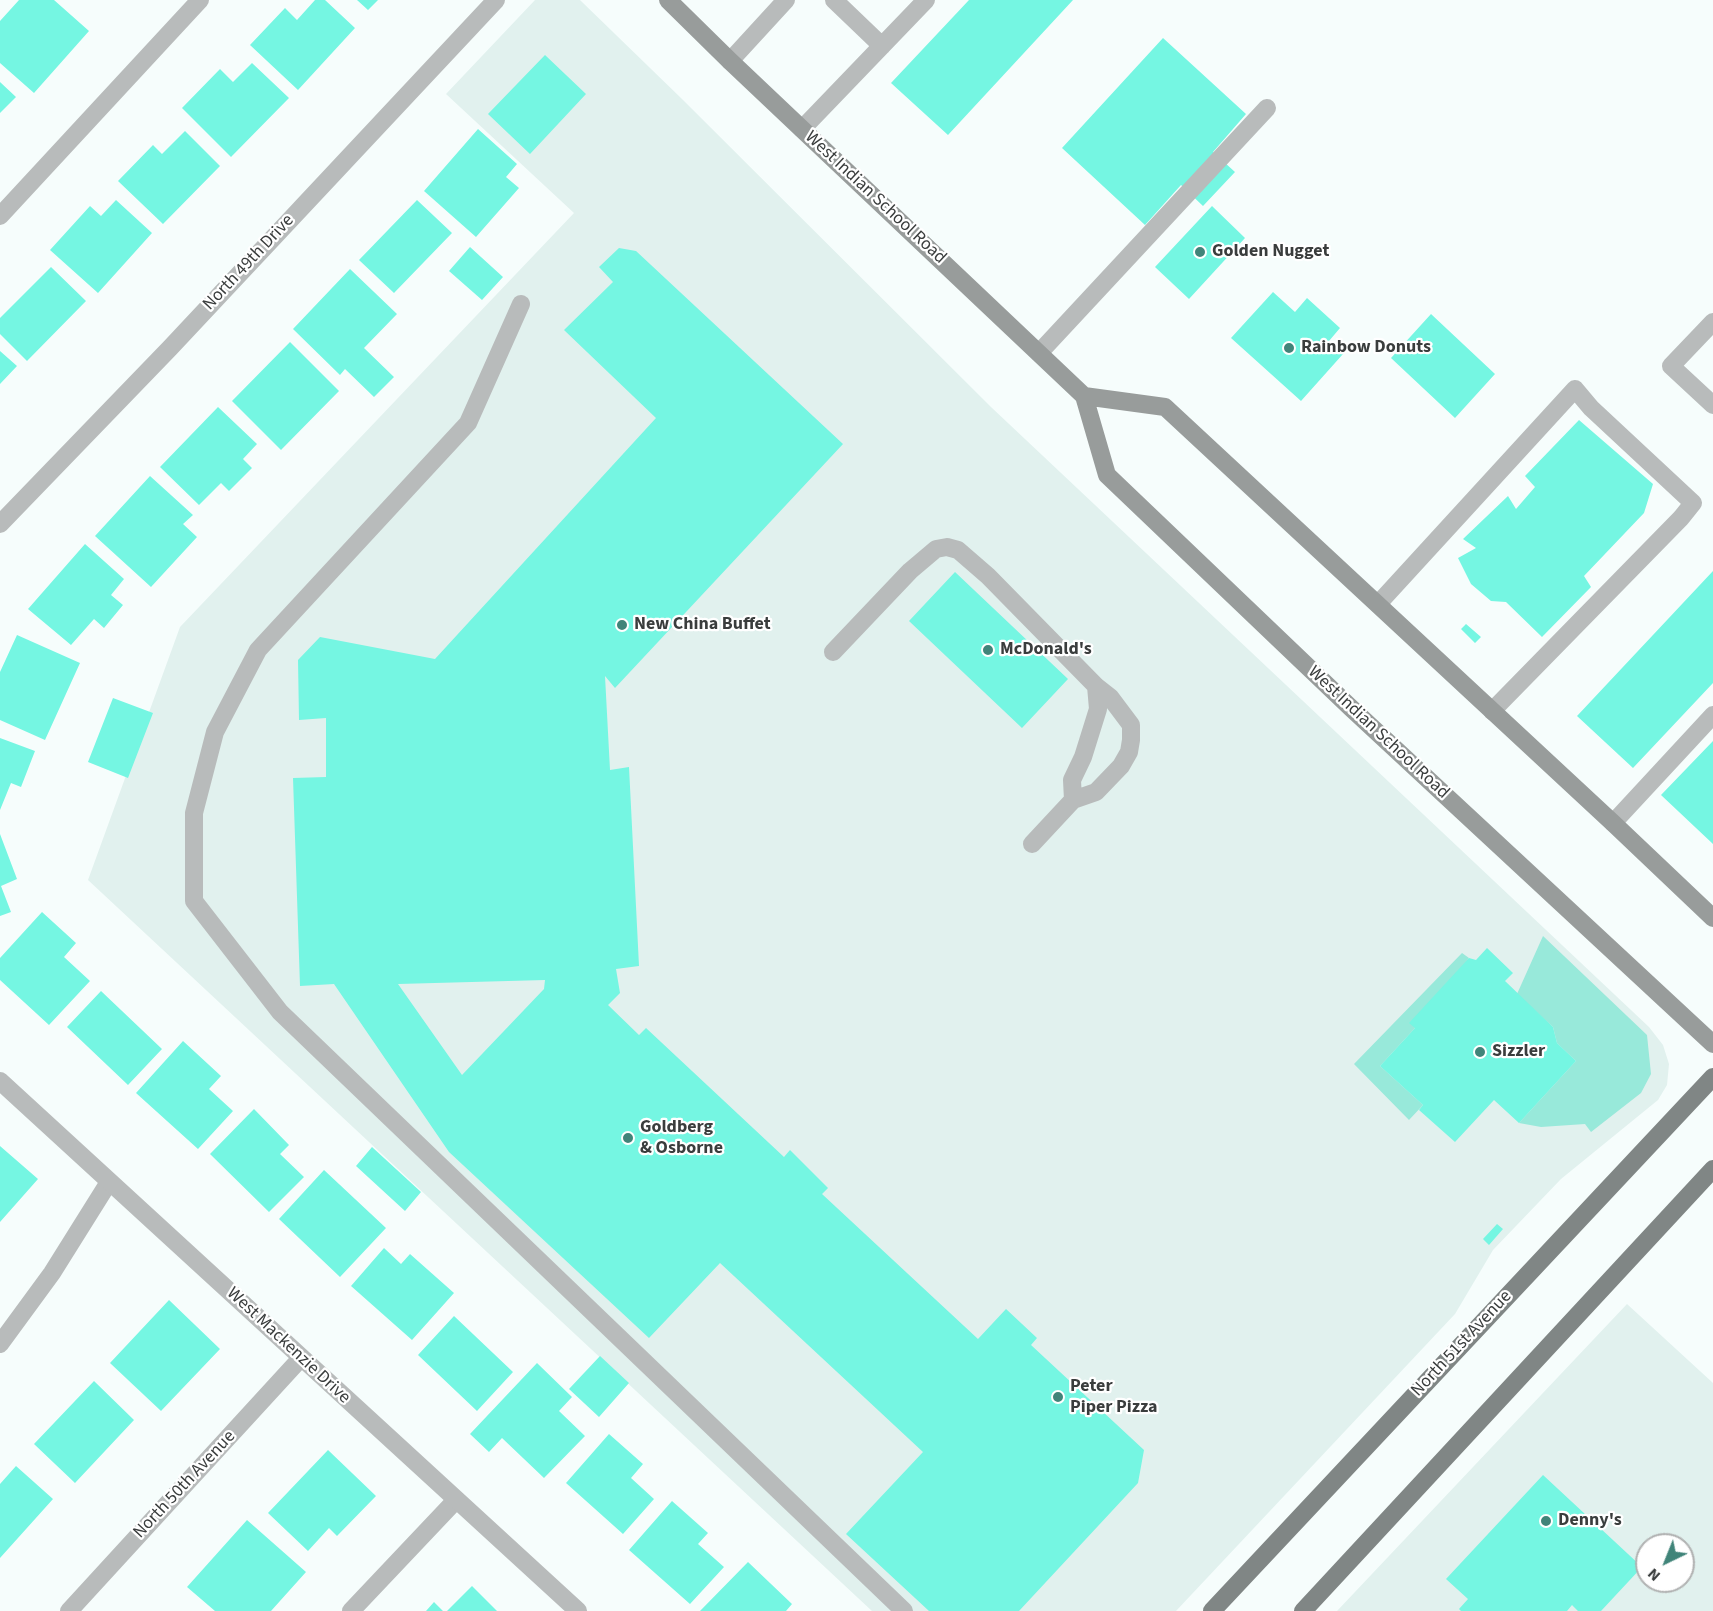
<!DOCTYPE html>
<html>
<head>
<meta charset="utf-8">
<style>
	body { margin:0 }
	#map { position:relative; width:1713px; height:1611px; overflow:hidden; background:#f6fdfc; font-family:"Source Sans 3",sans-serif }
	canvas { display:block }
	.north { position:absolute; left:1635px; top:1533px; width:60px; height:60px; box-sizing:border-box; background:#fff; border:2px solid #b0b1b1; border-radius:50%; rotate:223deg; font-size:16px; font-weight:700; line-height:24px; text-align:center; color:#3a3d3d }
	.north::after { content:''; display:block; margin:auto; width:21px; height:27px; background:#408479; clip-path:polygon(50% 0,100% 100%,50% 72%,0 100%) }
</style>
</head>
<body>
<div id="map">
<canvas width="1713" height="1611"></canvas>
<div class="north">N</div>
</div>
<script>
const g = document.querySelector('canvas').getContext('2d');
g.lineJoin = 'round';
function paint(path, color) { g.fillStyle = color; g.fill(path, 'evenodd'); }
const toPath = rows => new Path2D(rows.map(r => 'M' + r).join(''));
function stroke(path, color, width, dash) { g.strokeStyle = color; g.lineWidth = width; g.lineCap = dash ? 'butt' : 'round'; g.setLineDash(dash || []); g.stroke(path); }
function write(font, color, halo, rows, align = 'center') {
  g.font = font + ' "Source Sans 3",sans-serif'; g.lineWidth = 4.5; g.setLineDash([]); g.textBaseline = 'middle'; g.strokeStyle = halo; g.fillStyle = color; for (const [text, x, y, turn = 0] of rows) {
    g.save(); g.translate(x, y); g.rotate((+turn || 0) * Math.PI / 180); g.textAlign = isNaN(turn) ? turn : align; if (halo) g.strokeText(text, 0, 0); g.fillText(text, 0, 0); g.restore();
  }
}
const built = toPath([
	[535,0,580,0,682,99,991,407,1649,1027,1663,1045,1669,1064,1667,1085,1658,1100,1561,1179,1493,1250,1455,1314,1176,1611,872,1611,88,880,180,627,574,213,446,94],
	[1627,1304,1713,1383,1713,1611,1337,1611],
	[1647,1545,1683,1545,1683,1581,1647,1581]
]);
const green = toPath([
	[1543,936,1647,1035,1651,1074,1641,1093,1591,1132,1585,1124,1541,1127,1519,1123,1576,1061,1557,1043,1553,1027,1517,994],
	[1462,953,1469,958,1415,1028,1380,1066,1423,1105,1409,1120,1354,1064]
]);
const building = toPath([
	[19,0,54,0,89,31,34,93,0,63,0,21],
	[315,0,325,0,355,28,298,90,250,45,285,8,297,20],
	[357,0,378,0,368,10],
	[969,0,1073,0,948,135,891,83],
	[1163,38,1246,114,1213,152,1235,172,1203,206,1181,185,1145,225,1062,148],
	[545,55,586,94,530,154,488,114],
	[252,63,289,98,231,157,182,108,220,69,233,82],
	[0,82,16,97,0,113],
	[478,129,517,164,506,177,519,188,476,237,424,191],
	[185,131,220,166,163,224,118,181,153,145,162,154],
	[116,200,152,233,98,293,50,250,90,206,101,216],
	[417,200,452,233,394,293,359,260],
	[1212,206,1245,238,1189,299,1155,267],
	[470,247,503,277,482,300,449,271],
	[619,248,636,251,843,444,615,688,605,676,610,770,629,767,639,966,616,969,620,993,608,1005,639,1035,646,1028,784,1157,790,1150,828,1188,822,1194,978,1339,1006,1309,1037,1338,1031,1345,1144,1450,1138,1483,1019,1611,929,1611,846,1534,923,1452,720,1263,649,1338,449,1152,334,984,300,986,293,778,326,777,326,718,299,720,298,660,320,637,435,659,656,418,564,330,613,282,599,267],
	[545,980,544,989,462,1075,398,984],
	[51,267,86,301,27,361,0,334,0,318],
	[350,269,397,314,364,348,394,377,374,397,345,369,340,375,293,329],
	[1273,292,1295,312,1307,298,1340,328,1329,341,1343,354,1301,401,1231,338],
	[1431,314,1495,374,1455,418,1391,358],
	[290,342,339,391,281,450,232,401],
	[0,351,17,366,0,384],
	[218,407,257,444,243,459,252,468,229,491,221,483,199,505,160,467],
	[1579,420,1653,484,1644,513,1584,576,1591,587,1542,637,1506,602,1491,601,1471,584,1458,558,1476,548,1463,539,1508,496,1516,509,1535,487,1525,476],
	[150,476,193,515,183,524,197,537,151,587,95,536],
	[85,544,124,579,111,595,123,605,104,628,94,619,71,645,28,609],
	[1713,571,1713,683,1633,768,1577,716],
	[955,572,1068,679,1022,728,909,621],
	[1466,624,1481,637,1475,643,1461,629],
	[17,635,80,663,45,740,0,720,0,672],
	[113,698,153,713,128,778,88,762],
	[0,738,35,751,21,787,11,783,0,810],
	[1713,741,1713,844,1661,795],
	[0,834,17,879,1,886,11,912,0,916],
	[42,912,76,943,64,957,90,981,49,1025,0,980,0,958],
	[1487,948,1513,973,1505,981,1553,1027,1557,1043,1576,1061,1519,1123,1494,1100,1455,1142,1419,1110,1423,1105,1380,1066,1415,1028,1409,1023,1469,958,1476,960],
	[101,991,162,1049,128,1085,67,1027],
	[183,1041,221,1076,209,1089,233,1111,198,1149,136,1093],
	[254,1109,289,1145,280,1154,304,1177,269,1212,210,1154],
	[0,1146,38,1179,0,1222],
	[372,1147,421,1192,405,1211,356,1166],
	[324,1170,386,1228,340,1277,279,1219],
	[1497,1224,1503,1229,1489,1245,1483,1239],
	[384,1248,401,1264,410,1254,454,1293,412,1340,351,1286],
	[169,1300,220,1349,161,1411,110,1363],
	[454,1316,513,1372,477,1411,418,1355],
	[600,1356,629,1383,599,1417,569,1389],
	[537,1363,572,1397,559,1411,585,1436,544,1478,502,1438,489,1452,470,1434],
	[94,1381,134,1420,75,1483,34,1444],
	[609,1434,643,1464,631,1478,654,1499,623,1534,566,1483],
	[328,1450,376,1496,337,1536,329,1528,308,1551,268,1513],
	[16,1466,53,1499,0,1558,0,1484],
	[1543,1475,1642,1567,1601,1611,1578,1611,1572,1605,1567,1611,1461,1611,1459,1609,1468,1599,1446,1579],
	[672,1501,708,1533,698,1544,724,1567,690,1604,629,1550],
	[247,1520,306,1572,271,1611,215,1611,187,1587],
	[748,1562,792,1604,786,1611,700,1611],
	[472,1586,497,1611,447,1611],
	[434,1602,443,1611,426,1611]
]);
const service = toPath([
	[834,0,882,46],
	[730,61,786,0],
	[802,129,926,0],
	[0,216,200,0],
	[521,304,468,423,258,650,215,732,194,813,194,901,280,1012,904,1611],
	[1713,322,1671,366,1713,405],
	[1039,353,1267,108],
	[1378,604,1575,389,1591,408,1693,503,1681,518,1492,711],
	[833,652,910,571,936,549,947,547,958,550,988,576,1096,686,1110,697,1131,725,1131,740,1129,752,1121,766,1096,792,1073,800,1032,844],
	[1073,800,1072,780,1083,757,1098,709,1096,686],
	[1613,823,1713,715],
	[0,1344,52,1273,109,1182],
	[351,1611,456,1500]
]);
const minor = toPath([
	[0,524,170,348,496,0],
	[0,1081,578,1611],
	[69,1611,301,1358]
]);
const secondary = toPath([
	[668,0,730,61,1084,396,1107,475,1351,708,1713,1044],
	[1084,396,1165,407,1613,823,1713,918]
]);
const primary = toPath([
	[1212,1611,1713,1077],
	[1303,1611,1713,1169]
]);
const markers = [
	[1200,252,6,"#408479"],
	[1289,348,6,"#408479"],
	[622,625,6,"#408479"],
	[988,650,6,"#408479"],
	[1480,1052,6,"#408479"],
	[628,1138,6,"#408479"],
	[1058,1397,6,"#408479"],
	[1546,1521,6,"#408479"]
];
const streetNames = [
	["West Indian School Road",875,198,43],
	["North 49th Drive",249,263,-47],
	["West Indian School Road",1378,733,43],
	["North 51st Avenue",1462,1344,-47],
	["West Mackenzie Drive",288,1346,43],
	["North 50th Avenue",185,1485,-47]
];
const poiNames = [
	["Golden Nugget",1212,252],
	["Rainbow Donuts",1301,348],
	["New China Buffet",634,625],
	["McDonald's",1000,650],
	["Sizzler",1492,1052],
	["Goldberg",640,1128],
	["& Osborne",640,1149],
	["Peter",1070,1387],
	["Piper Pizza",1070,1408],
	["Denny's",1558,1521]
];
paint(built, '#e1f1ee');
paint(green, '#98e9da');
paint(building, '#75f6e2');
stroke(service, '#b8bbbb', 18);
stroke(minor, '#b8bbbb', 18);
stroke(secondary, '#989c9b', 18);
stroke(primary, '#808685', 18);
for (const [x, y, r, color] of markers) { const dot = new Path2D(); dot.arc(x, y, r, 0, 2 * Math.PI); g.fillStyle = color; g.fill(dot); stroke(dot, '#fff', 2); }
write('18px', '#3a3d3d', '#fff', streetNames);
write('bold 18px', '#3a3d3d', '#fff', poiNames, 'left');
</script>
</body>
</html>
